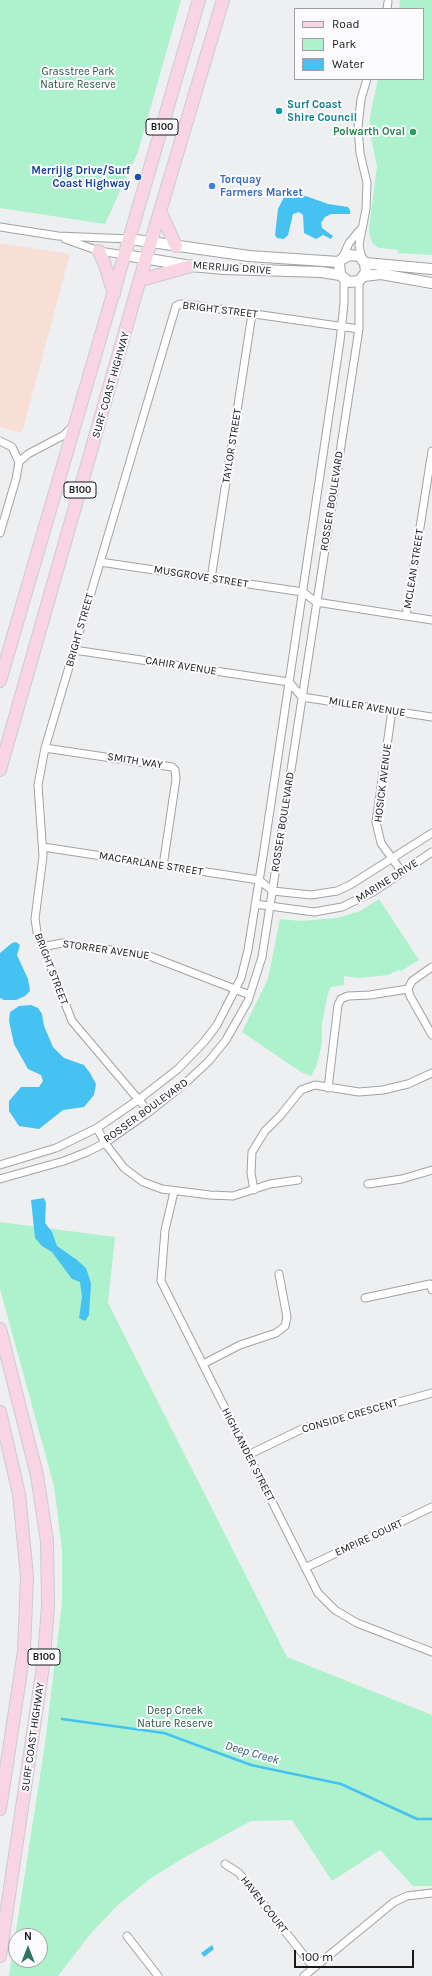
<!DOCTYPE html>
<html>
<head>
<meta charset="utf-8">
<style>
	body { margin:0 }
	#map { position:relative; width:432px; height:1976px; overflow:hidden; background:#eeeff1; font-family:Karla,sans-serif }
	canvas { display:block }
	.legend { position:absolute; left:294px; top:8px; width:130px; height:72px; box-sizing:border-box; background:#fcfcff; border:1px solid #a1a1a3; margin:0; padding:5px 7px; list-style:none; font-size:12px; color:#19191a }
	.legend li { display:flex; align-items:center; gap:8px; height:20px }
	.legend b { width:20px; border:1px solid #a1a1a3 }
	.north { position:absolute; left:8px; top:1928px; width:40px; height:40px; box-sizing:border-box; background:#fcfcff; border:1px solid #a1a1a3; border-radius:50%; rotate:0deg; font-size:11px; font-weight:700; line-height:16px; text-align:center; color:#19191a }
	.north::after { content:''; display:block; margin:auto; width:14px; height:18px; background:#317262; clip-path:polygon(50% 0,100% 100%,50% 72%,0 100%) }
	.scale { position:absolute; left:294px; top:1950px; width:120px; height:18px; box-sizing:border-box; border:2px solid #19191a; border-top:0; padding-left:5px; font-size:12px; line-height:14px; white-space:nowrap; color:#19191a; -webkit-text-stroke:3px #fcfcff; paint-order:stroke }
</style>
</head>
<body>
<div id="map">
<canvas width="432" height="1976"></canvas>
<ul class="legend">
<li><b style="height:5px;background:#f9d4e3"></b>Road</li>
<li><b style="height:11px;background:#aef1cd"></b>Park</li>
<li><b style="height:11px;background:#45c1f2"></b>Water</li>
</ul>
<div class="north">N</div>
<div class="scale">100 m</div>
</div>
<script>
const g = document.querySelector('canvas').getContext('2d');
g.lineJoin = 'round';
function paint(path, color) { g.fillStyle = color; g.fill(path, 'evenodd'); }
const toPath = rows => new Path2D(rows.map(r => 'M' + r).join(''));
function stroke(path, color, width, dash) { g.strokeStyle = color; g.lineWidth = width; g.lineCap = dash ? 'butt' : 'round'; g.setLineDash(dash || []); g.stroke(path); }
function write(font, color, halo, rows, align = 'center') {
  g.font = font + ' Karla,sans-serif'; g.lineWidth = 4; g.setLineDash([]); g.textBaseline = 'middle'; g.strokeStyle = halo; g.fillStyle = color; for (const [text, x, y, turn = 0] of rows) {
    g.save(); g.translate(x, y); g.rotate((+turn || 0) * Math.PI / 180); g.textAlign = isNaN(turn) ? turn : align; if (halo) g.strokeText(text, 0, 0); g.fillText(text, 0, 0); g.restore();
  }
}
const commercial = toPath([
	[0,243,70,254,22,433,0,427]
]);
const green = toPath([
	[0,0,181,0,138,152,105,224,0,208],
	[400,0,432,0,432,255,397,253,399,250,379,248,373,244,370,237,369,228,377,166,370,133,370,116,378,79,423,79,423,9,399,9],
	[379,899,419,960,401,971,399,970,388,975,359,978,344,976,344,985,331,987,328,993,322,1023,322,1043,317,1065,311,1076,301,1072,242,1032,268,979,280,919,301,921,337,918,360,911],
	[0,1222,115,1237,108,1303,287,1657,432,1715,432,1886,413,1886,380,1850,332,1881,292,1820,251,1821,185,1857,151,1878,118,1905,92,1932,58,1976,9,1976,45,1744,62,1603,62,1550,54,1486,0,1289],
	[16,1936,40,1936,40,1960,16,1960]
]);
const water = toPath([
	[292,195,303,195,328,204,348,207,350,210,350,214,331,214,325,217,321,223,322,228,333,236,331,239,323,235,316,239,304,233,303,215,299,212,293,214,288,235,284,239,277,238,275,235,278,209,284,197],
	[16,942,20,945,17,955,28,979,30,991,25,996,16,1000,4,1000,0,998,0,953,12,943],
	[31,1005,38,1008,42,1014,44,1026,53,1047,64,1058,84,1065,90,1073,96,1084,94,1095,84,1107,63,1110,39,1129,19,1126,9,1111,9,1101,21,1087,39,1087,43,1081,41,1075,28,1069,14,1044,9,1021,10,1012,19,1006],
	[44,1198,46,1203,45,1223,52,1232,57,1246,77,1260,86,1268,91,1283,89,1315,85,1321,79,1318,82,1297,80,1282,72,1279,52,1252,42,1246,35,1238,31,1200],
	[212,1945,214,1949,204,1957,201,1953]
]);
const stream = toPath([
	[62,1719,164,1733,251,1765,341,1784,417,1819,432,1819]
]);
const street = toPath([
	[387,9,388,2],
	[0,227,58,236,130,239],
	[65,239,99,251,125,255],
	[342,259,349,243,360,230],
	[362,259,359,245,366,209,367,183,360,153,358,127,361,99,367,79],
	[0,441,12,447,19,462,16,479,0,533],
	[19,462,28,454,64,435,73,426],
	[100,562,303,592,316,602,432,620],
	[211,579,252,314],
	[406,616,432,451],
	[74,650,289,682,302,697,432,717],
	[392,710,376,822,381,843,402,872],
	[45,748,172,767,175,770,176,779,163,866],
	[43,847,259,880,273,891,311,895,337,891,350,885,432,833],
	[255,904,314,912,342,907,373,892,432,852],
	[42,947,62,943,147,955,250,995],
	[432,967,412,981,408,989,410,996,432,1035],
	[328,1088,338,1005,341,999,348,996,370,995,408,989],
	[149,1112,72,1021,37,932,35,919,43,856,38,785,45,748,176,306,180,304,192,305,359,329],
	[97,1128,105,1143,124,1168,143,1182,162,1189,210,1195,233,1196,270,1184,298,1180],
	[0,1165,56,1148,97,1128,138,1100,178,1069,204,1042,217,1025,241,978,248,950,264,850,340,341,344,303,344,280],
	[0,1179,64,1161,87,1152,105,1143,149,1112,182,1086,208,1062,226,1040,248,1001,262,957,270,906,359,329,359,281],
	[368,1184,402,1179,432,1170],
	[254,1190,251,1173,252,1152,265,1131,280,1116,301,1090,315,1085,359,1092,383,1090,408,1084,432,1073],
	[174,1192,165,1230,161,1281,318,1593,335,1610,357,1623,432,1652],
	[365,1298,430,1284,432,1290],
	[203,1364,240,1345,276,1333,285,1326,287,1317,279,1274],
	[248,1455,304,1428,432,1393],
	[305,1568,432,1507],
	[225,1864,239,1873,314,1968],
	[127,1936,158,1976],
	[304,1976,394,1902,407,1896,432,1893]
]);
const secondary = toPath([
	[130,239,249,256,339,262],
	[125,255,191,266,224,269,321,272,340,275],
	[365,263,366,272,359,281,349,282,340,275,339,262,342,259,350,255,359,256,365,263,432,269],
	[364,276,381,274,432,283]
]);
const primary = toPath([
	[160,211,176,246],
	[99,251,105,265,114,294],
	[141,280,191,266],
	[0,681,199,0],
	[0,770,146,258,223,0],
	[0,1329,37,1475,47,1541,48,1606,44,1659,0,1956],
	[0,1412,19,1494,27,1576,24,1651,0,1809]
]);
const markers = [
	[279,111,4,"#0f9aa8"],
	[413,132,4,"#2e9e5b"],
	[138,177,4,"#1a4fb4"],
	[212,186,4,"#3f7fe0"]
];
const shields = [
	[162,127,32],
	[80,490,32],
	[44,1657,32]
];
const shieldNames = [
	["B100",162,127],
	["B100",80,490],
	["B100",44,1657]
];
const parkNames = [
	["Grasstree Park",78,72],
	["Nature Reserve",78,85],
	["Deep Creek",175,1711],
	["Nature Reserve",175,1724]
];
const cultureNames = [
	["Surf Coast",287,105],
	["Shire Council",287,118]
];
const leisureNames = [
	["Polwarth Oval",405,132]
];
const transitNames = [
	["Merrijig Drive/Surf",130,171],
	["Coast Highway",130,184]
];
const shopNames = [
	["Torquay",220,180],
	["Farmers Market",220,193]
];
const streetNames = [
	["MERRIJIG DRIVE",232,268,4],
	["BRIGHT STREET",220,310,7],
	["SURF COAST HIGHWAY",111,385,-74],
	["TAYLOR STREET",232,446,-81],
	["ROSSER BOULEVARD",332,501,-81],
	["MCLEAN STREET",414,569,-81],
	["MUSGROVE STREET",201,577,9],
	["BRIGHT STREET",80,630,-74],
	["CAHIR AVENUE",181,666,9],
	["MILLER AVENUE",367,707,9],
	["SMITH WAY",135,761,9],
	["HOSICK AVENUE",383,783,-83],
	["ROSSER BOULEVARD",283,822,-81],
	["MACFARLANE STREET",151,864,9],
	["MARINE DRIVE",387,881,-32],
	["STORRER AVENUE",106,950,8],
	["BRIGHT STREET",51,969,69],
	["ROSSER BOULEVARD",146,1111,-36],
	["CONSIDE CRESCENT",350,1416,-16],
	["HIGHLANDER STREET",248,1455,63],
	["EMPIRE COURT",369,1538,-25],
	["SURF COAST HIGHWAY",33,1737,-82],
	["HAVEN COURT",264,1905,52]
];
const waterNames = [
	["Deep Creek",252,1753,16]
];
paint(commercial, '#f8dfd6');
paint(green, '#aef1cd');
paint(water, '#45c1f2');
stroke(stream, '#45c1f2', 2.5);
stroke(street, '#a1a2a4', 9);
stroke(secondary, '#a1a2a4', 12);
stroke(primary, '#cccccd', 14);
stroke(street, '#fff', 7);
stroke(secondary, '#fff', 10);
stroke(primary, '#f9d4e3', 12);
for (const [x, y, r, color] of markers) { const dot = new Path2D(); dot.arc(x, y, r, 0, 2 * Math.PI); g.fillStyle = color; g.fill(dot); stroke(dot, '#fcfcff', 1.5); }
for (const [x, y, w] of shields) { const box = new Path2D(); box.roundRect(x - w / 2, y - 8, w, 16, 3); g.fillStyle = '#fcfcff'; g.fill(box); stroke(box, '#19191a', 1); }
write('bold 10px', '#19191a', null, shieldNames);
write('11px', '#285640', '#fcfcff', parkNames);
write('bold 11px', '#0d838f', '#fcfcff', cultureNames, 'left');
write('bold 11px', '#27864d', '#fcfcff', leisureNames, 'right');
write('bold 11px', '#164399', '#fcfcff', transitNames, 'right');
write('bold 11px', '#366cbe', '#fcfcff', shopNames, 'left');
write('11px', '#19191a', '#fcfcff', streetNames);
write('italic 12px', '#295a6f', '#fcfcff', waterNames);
</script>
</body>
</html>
